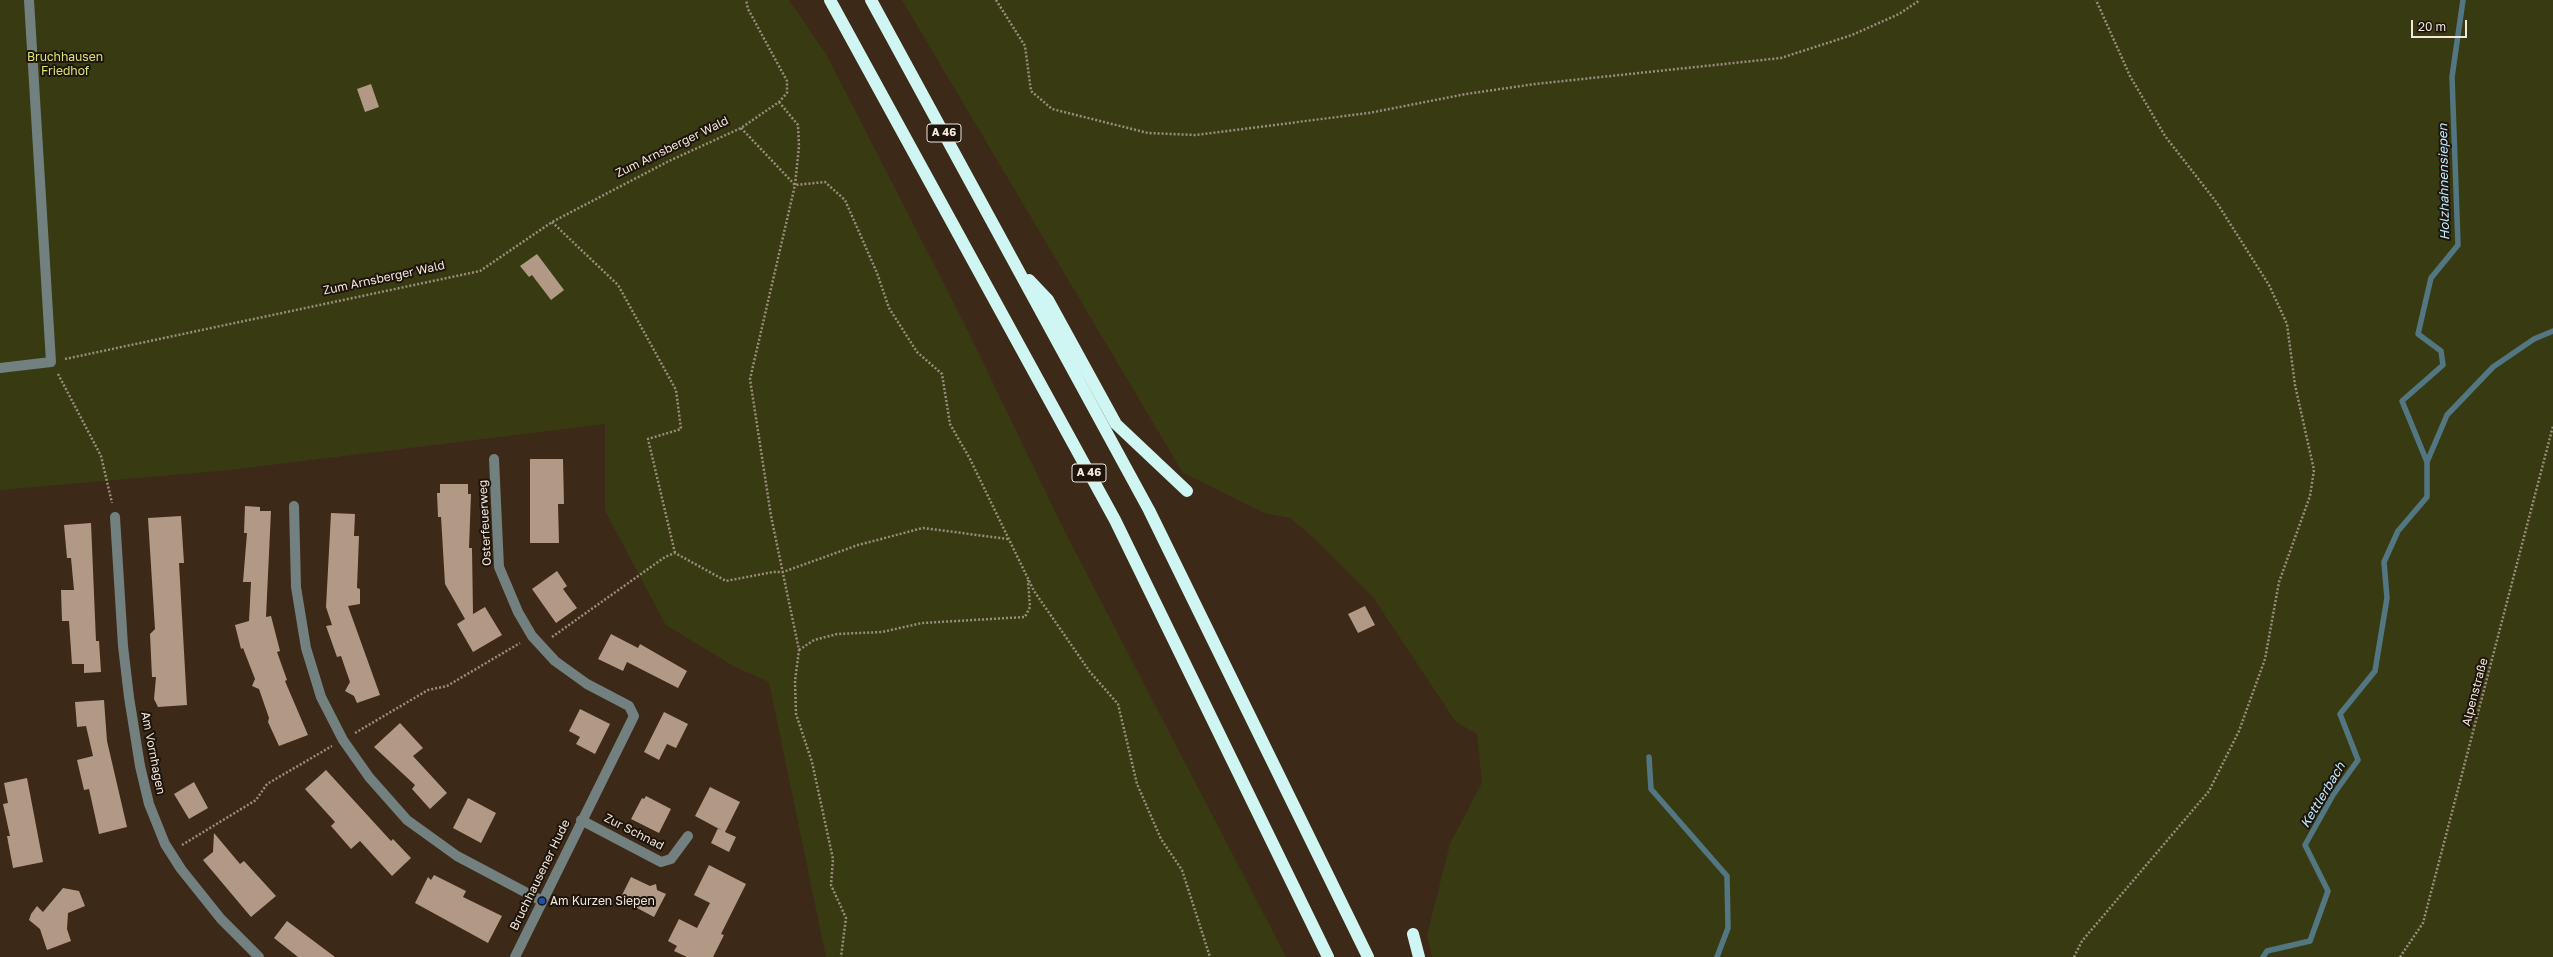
<!DOCTYPE html>
<html>
<head>
<meta charset="utf-8">
<style>
	body { margin:0 }
	#map { position:relative; width:2553px; height:957px; overflow:hidden; background:#3d2918; font-family:"Golos Text",sans-serif }
	canvas { display:block }
	.scale { position:absolute; left:2411px; top:20px; width:56px; height:18px; box-sizing:border-box; border:2px solid #f3e6db; border-top:0; padding-left:5px; font-size:12px; line-height:14px; white-space:nowrap; color:#f3e6db; -webkit-text-stroke:3px #1d140c; paint-order:stroke }
</style>
</head>
<body>
<div id="map">
<canvas width="2553" height="957"></canvas>
<div class="scale">20 m</div>
</div>
<script>
const g = document.querySelector('canvas').getContext('2d');
g.lineJoin = 'round';
function paint(path, color) { g.fillStyle = color; g.fill(path, 'evenodd'); }
const toPath = rows => new Path2D(rows.map(r => 'M' + r).join(''));
function stroke(path, color, width, dash) { g.strokeStyle = color; g.lineWidth = width; g.lineCap = dash ? 'butt' : 'round'; g.setLineDash(dash || []); g.stroke(path); }
function write(font, color, halo, rows, align = 'center') {
  g.font = font + ' "Golos Text",sans-serif'; g.lineWidth = 4; g.setLineDash([]); g.textBaseline = 'middle'; g.strokeStyle = halo; g.fillStyle = color; for (const [text, x, y, turn = 0] of rows) {
    g.save(); g.translate(x, y); g.rotate((+turn || 0) * Math.PI / 180); g.textAlign = isNaN(turn) ? turn : align; if (halo) g.strokeText(text, 0, 0); g.fillText(text, 0, 0); g.restore();
  }
}
const green = toPath([
	[0,0,789,0,826,54,964,323,1064,530,1286,957,826,957,769,682,735,667,666,625,605,511,605,424,230,470,0,490],
	[902,0,2553,0,2553,957,1432,957,1427,935,1450,844,1482,783,1477,734,1456,722,1373,597,1313,537,1290,518,1265,513,1183,473]
]);
const stream = toPath([
	[2427,462,2447,415,2493,367,2534,339,2553,331],
	[1649,757,1651,789,1727,876,1728,928,1717,957],
	[2263,957,2267,951,2310,941,2328,891,2305,845,2333,795,2358,760,2340,714,2375,671,2387,598,2384,562,2398,531,2427,497,2427,462,2402,401,2443,365,2441,351,2418,334,2431,278,2458,245,2452,77,2463,0]
]);
const building = toPath([
	[371,84,379,107,365,112,357,89],
	[537,254,564,290,551,300,532,275,529,277,520,266],
	[530,459,563,459,564,504,558,504,559,543,530,543],
	[440,484,468,484,468,494,471,494,469,548,472,548,473,614,485,607,502,635,473,652,457,624,465,619,445,584,441,517,438,517,437,493,440,493],
	[245,506,260,507,260,511,271,511,266,617,271,616,280,651,277,652,287,680,285,681,308,735,279,746,268,722,269,718,259,689,252,686,255,679,243,648,241,649,235,625,249,621,251,582,243,582,247,533,244,533],
	[331,513,355,514,354,536,359,536,357,588,360,589,360,604,348,606,380,695,357,703,354,696,345,691,350,682,341,656,337,657,326,626,332,625,326,607],
	[181,516,184,563,179,563,187,705,158,707,154,699,156,677,152,677,150,634,155,629,148,518],
	[91,523,96,641,99,641,101,672,84,673,84,664,72,664,69,621,62,621,61,590,74,590,71,558,67,558,64,525],
	[557,571,567,586,563,589,577,608,556,623,532,589],
	[1365,606,1375,625,1358,633,1348,614],
	[611,634,638,648,640,644,687,671,678,688,627,662,623,671,598,659],
	[104,700,107,741,127,827,99,834,89,789,84,790,77,760,93,756,86,726,77,727,75,702],
	[580,709,610,724,595,754,576,744,580,737,569,731],
	[664,712,688,724,676,748,667,744,659,760,644,752],
	[400,723,423,748,413,756,447,793,430,809,412,789,415,785,374,747],
	[326,770,391,841,393,839,411,858,392,876,360,841,351,849,331,826,335,822,305,789],
	[27,778,43,862,13,868,7,836,10,836,3,804,8,803,4,783],
	[194,782,208,808,189,819,174,794],
	[710,787,740,802,725,832,736,837,729,852,711,843,718,828,723,831,695,816],
	[646,796,671,809,659,833,631,819,642,798,644,799],
	[468,798,496,813,481,843,453,828],
	[214,833,240,864,244,861,276,896,251,917,203,860,213,852],
	[709,865,746,884,721,934,724,935,713,957,687,957,674,951,677,946,668,941,679,919,697,928,710,903,694,895],
	[434,875,466,891,463,897,502,916,488,943,415,903,428,877,431,880],
	[631,877,650,886,656,884,657,890,666,894,654,917,620,899],
	[63,888,79,891,85,906,68,913,67,929,71,941,47,950,40,929,29,920,31,914,37,906,43,912],
	[287,921,335,957,298,957,274,938]
]);
const path = toPath([
	[996,0,1025,46,1031,91,1052,109,1148,133,1195,135,1369,113,1466,94,1535,84,1781,58,1852,35,1899,14,1920,0],
	[779,102,798,125,799,146,795,185,750,379,771,516,799,650,795,681,796,714,812,762,833,859,831,885,846,918,841,957],
	[741,128,795,185,825,182,845,200,877,273,889,308,917,352,942,374,950,424,970,459,1034,591,1090,672,1118,704,1137,784,1161,839,1182,870,1210,957],
	[552,222,618,285,676,390,681,429,648,439,675,553],
	[65,359,480,271,552,222,669,161,741,128,779,102,787,93,787,81,748,9,746,0],
	[58,374,101,456,112,503],
	[552,637,665,557,675,553,726,581,773,572,783,572,858,545,923,528,1008,539],
	[799,650,814,640,837,634,882,632,922,623,1025,617,1030,607,1028,580],
	[355,733,428,690,447,686,520,643],
	[182,845,256,800,267,784,332,746],
	[2074,957,2082,941,2209,791,2239,731,2265,659,2279,582,2310,496,2314,470,2295,385,2287,324,2269,285,2217,203,2165,136,2130,76,2096,0],
	[2400,957,2423,923,2553,426]
]);
const minor = toPath([
	[0,368,51,362,29,0],
	[494,459,499,567,518,612,532,636,555,661,587,684,629,706,634,716,515,957],
	[294,506,296,587,306,648,321,697,343,740,369,777,407,820,457,856,542,901],
	[115,517,123,646,129,697,140,766,149,804,165,844,181,869,221,919,259,957],
	[581,820,661,862,671,859,688,836]
]);
const highway = toPath([
	[830,0,1115,520,1328,957],
	[871,0,1149,510,1368,957],
	[1029,280,1048,300,1116,424,1187,491],
	[1413,934,1419,957]
]);
const markers = [
	[542,901,4,"#1a4fb4"]
];
const shields = [
	[944,133,34],
	[1089,473,34]
];
const shieldNames = [
	["A 46",944,133],
	["A 46",1089,473]
];
const parkNames = [
	["Bruchhausen",65,57],
	["Friedhof",65,71]
];
const streetNames = [
	["Zum Arnsberger Wald",672,147,-26],
	["Zum Arnsberger Wald",384,278,-12],
	["Osterfeuerweg",485,523,-93],
	["Alpenstraße",2475,692,-75],
	["Am Vornhagen",153,753,79],
	["Zur Schnad",634,832,27],
	["Bruchhausener Hude",540,875,-64]
];
const poiNames = [
	["Am Kurzen Siepen",550,901]
];
const waterNames = [
	["Holzhahnensiepen",2444,182,-91],
	["Kettlerbach",2323,795,-59]
];
paint(green, '#383b12');
stroke(stream, '#537782', 5.5);
paint(building, '#b19985');
stroke(path, '#9c8c7e', 2.5, [2, 2]);
stroke(minor, '#72817f', 10);
stroke(highway, '#cff6f2', 12);
for (const [x, y, r, color] of markers) { const dot = new Path2D(); dot.arc(x, y, r, 0, 2 * Math.PI); g.fillStyle = color; g.fill(dot); stroke(dot, '#1d140c', 1.5); }
for (const [x, y, w] of shields) { const box = new Path2D(); box.roundRect(x - w / 2, y - 9, w, 18, 3); g.fillStyle = '#1d140c'; g.fill(box); stroke(box, '#f3e6db', 1); }
write('bold 11px', '#f3e6db', null, shieldNames);
write('12px', '#dbe471', '#1d140c', parkNames);
write('12px', '#f3e6db', '#1d140c', streetNames);
write('12px', '#f3e6db', '#1d140c', poiNames, 'left');
write('italic 13px', '#bceaff', '#1d140c', waterNames);
</script>
</body>
</html>
